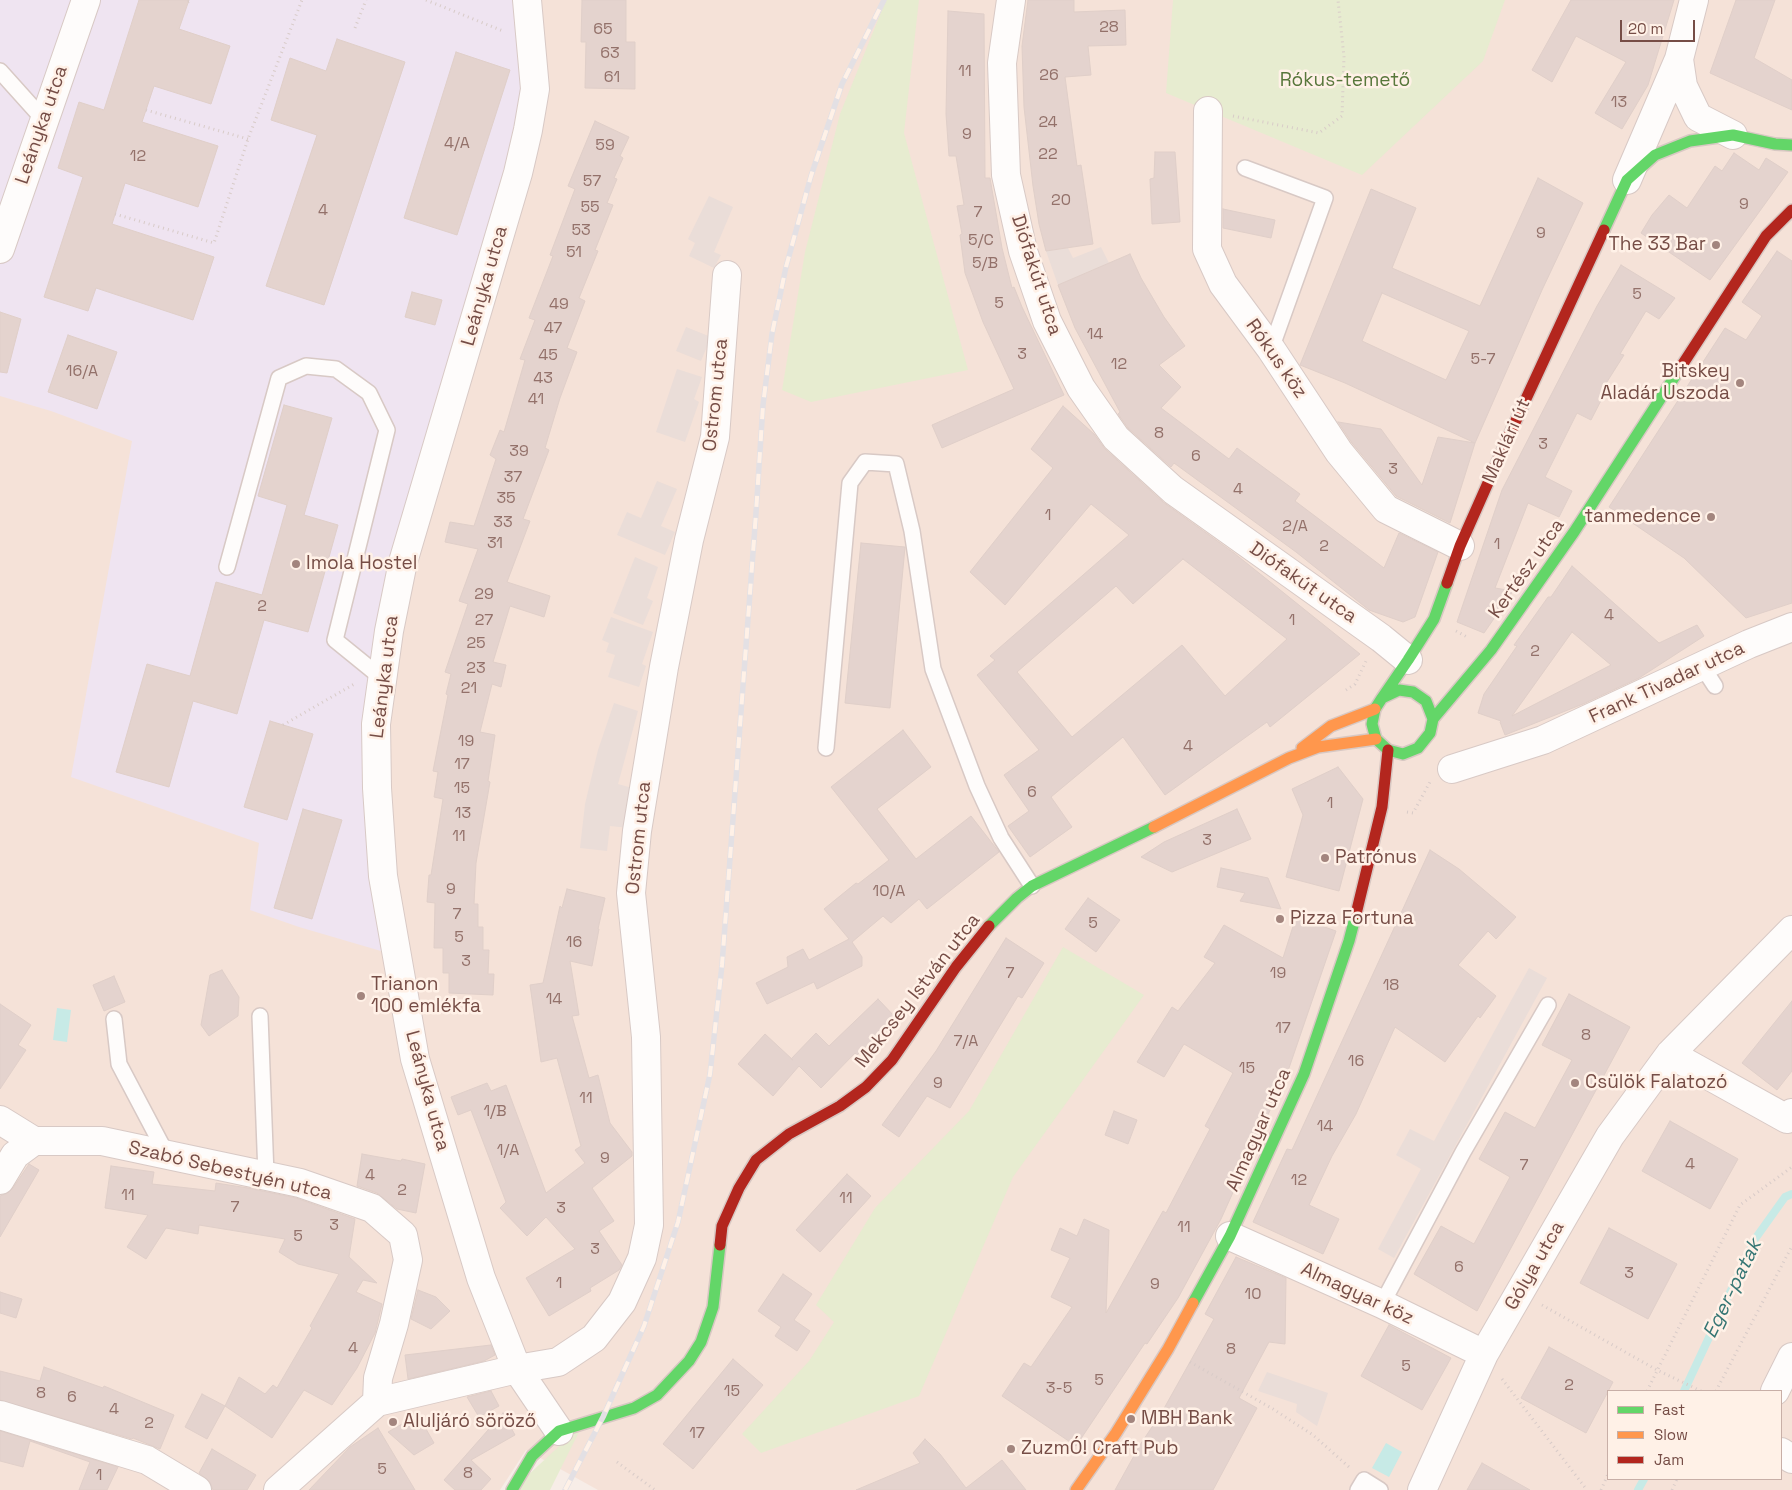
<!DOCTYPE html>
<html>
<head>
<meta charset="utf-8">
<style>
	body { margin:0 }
	#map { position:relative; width:1792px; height:1490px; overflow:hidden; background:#f7ede7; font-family:"Space Grotesk",sans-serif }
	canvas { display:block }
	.legend { position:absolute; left:1607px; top:1390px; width:175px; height:90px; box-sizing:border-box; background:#fff1e7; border:1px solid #c8afa7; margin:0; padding:6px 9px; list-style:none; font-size:15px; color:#764d46 }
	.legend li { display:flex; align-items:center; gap:10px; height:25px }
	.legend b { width:25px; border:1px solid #c8afa7 }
	.scale { position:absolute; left:1620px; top:20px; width:75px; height:22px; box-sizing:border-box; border:2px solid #764d46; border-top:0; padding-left:6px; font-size:15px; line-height:18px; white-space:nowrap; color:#764d46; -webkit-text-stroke:4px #fff1e7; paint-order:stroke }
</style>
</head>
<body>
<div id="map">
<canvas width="1792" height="1490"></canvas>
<ul class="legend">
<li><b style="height:6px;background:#63d668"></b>Fast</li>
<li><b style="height:6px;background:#ff974d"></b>Slow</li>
<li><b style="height:6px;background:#b3261e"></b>Jam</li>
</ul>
<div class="scale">20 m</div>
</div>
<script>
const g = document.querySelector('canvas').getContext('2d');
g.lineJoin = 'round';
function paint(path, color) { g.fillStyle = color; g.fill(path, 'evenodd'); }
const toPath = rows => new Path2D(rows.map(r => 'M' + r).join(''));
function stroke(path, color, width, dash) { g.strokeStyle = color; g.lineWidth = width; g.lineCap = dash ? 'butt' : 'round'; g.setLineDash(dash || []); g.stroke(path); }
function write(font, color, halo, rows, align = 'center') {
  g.font = font + ' "Space Grotesk",sans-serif'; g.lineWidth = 5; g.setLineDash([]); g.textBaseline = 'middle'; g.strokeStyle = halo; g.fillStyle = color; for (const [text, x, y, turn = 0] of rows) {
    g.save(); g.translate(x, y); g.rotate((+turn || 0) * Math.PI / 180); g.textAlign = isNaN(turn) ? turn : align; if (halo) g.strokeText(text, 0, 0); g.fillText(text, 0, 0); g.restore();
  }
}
const residential = toPath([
	[0,0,1792,0,1792,1490,598,1490,526,1450,500,1490,0,1490],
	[1608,1391,1781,1391,1781,1479,1608,1479]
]);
const industrial = toPath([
	[709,196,733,207,714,252,721,255,714,268,689,256,695,243,688,239],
	[1101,247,1109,263,1058,285,1046,251,1068,248,1073,258],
	[686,327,711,337,701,361,676,351],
	[677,369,702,377,694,399,699,402,685,442,656,432],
	[657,481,677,489,661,526,675,532,665,555,617,535,627,512,641,518],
	[635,557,658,567,647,598,653,601,643,625,613,613],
	[611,617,653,632,642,664,646,666,639,687,608,677,615,655,606,652,609,643,602,640],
	[614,703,638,711,618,784,636,789,629,828,610,826,607,851,580,848,585,804,598,750],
	[1529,968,1547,978,1394,1258,1378,1249,1421,1169,1396,1155,1410,1129,1434,1141],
	[1267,1372,1328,1393,1317,1426,1296,1412,1297,1404,1258,1391]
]);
const education = toPath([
	[0,0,527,0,532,42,486,280,376,724,398,956,299,927,250,910,259,843,71,777,132,441,51,411,0,396]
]);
const green = toPath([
	[886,0,919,0,904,133,968,370,811,402,782,390,805,252,840,114],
	[1173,0,1505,0,1483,61,1362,175,1166,93],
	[1063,947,1144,995,1013,1177,919,1396,761,1453,742,1434,809,1361,834,1322,816,1305,875,1208,969,1111],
	[583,1424,550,1490,512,1490]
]);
const water = toPath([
	[57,1008,71,1010,67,1042,53,1040],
	[1386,1443,1402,1452,1389,1477,1372,1468]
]);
const stream = toPath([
	[1684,1391,1755,1239,1785,1197,1792,1194],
	[1638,1490,1644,1479]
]);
const building = toPath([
	[139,0,189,0,179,29,230,46,211,104,154,86,142,122,218,146,198,207,125,183,112,224,214,257,193,320,96,288,88,311,44,297,83,177,58,168,79,102,104,110,139,0],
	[582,0,626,0,626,42,635,42,635,89,585,88,586,42,581,42,582,0],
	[1028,0,1074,0,1074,12,1125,10,1126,45,1088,46,1091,75,1065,77,1077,166,1081,165,1093,244,1046,251,1039,224,1033,186,1024,107,1022,46,1028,0],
	[1571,0,1674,0,1648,85,1622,129,1595,113,1626,62,1576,36,1552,82,1532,70,1571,0],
	[1736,0,1775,0,1754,58,1792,80,1792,110,1710,73,1736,0],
	[948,11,984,14,985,178,990,178,1002,248,1012,288,1014,287,1022,307,1064,395,942,448,932,425,1014,389,983,322,965,273,960,235,962,234,957,206,964,205,956,156,949,156,946,114,948,11],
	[337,39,405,62,324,305,266,286,317,135,271,120,290,58,326,71,337,39],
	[456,52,510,70,457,235,404,218,456,52],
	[595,121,629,137,620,156,623,158,614,178,617,179,607,203,613,205,595,250,598,251,579,298,585,301,567,348,577,352,560,398,545,448,549,450,523,519,530,521,507,582,550,596,544,617,510,606,493,662,506,665,501,687,492,684,480,732,495,735,488,781,490,782,476,863,474,904,478,904,478,927,483,927,483,950,489,950,488,974,494,974,493,995,449,993,449,973,443,973,443,948,434,948,435,903,427,902,429,875,431,875,443,799,434,797,438,772,433,771,448,695,446,694,451,674,445,672,468,604,459,601,478,549,445,542,450,522,474,526,496,459,490,455,500,430,504,432,525,360,520,359,535,320,529,318,553,256,550,255,575,189,568,186,595,121],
	[1155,152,1175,152,1180,222,1152,224,1150,179,1154,178,1155,152],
	[1734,153,1759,170,1766,158,1788,172,1710,280,1641,233,1652,215,1669,195,1687,208,1715,166,1722,171,1734,153],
	[1538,178,1583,203,1542,290,1475,443,1345,383,1300,365,1371,189,1416,208,1392,268,1480,306,1538,178],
	[1382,293,1469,331,1446,380,1362,341,1382,293],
	[1223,209,1275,220,1271,238,1223,228,1223,209],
	[1777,251,1792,261,1792,603,1746,618,1684,558,1609,507,1725,328,1746,340,1762,316,1742,302,1777,251],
	[1130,254,1141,278,1164,317,1185,346,1159,365,1181,387,1161,408,1229,459,1237,448,1300,494,1295,501,1384,568,1399,533,1438,552,1415,617,1403,622,1369,610,1296,552,1174,463,1171,467,1128,428,1118,414,1120,412,1075,328,1058,285,1130,254],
	[1621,265,1675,298,1659,319,1646,311,1620,354,1624,355,1605,385,1608,387,1591,420,1577,413,1545,477,1572,491,1559,517,1528,503,1495,588,1513,591,1484,633,1457,622,1502,490,1597,306,1621,265],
	[412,292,442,300,435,325,405,317,412,292],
	[0,312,21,319,7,373,0,372,0,312],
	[68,335,117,352,97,409,48,392,68,335],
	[284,405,332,418,304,515,338,525,308,632,264,620,237,714,193,701,169,787,116,772,147,664,190,676,216,582,262,595,287,505,258,496,284,405],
	[1063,406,1094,434,1105,449,1163,502,1234,553,1360,654,1270,727,1267,722,1165,795,1123,737,1051,797,1072,827,1030,857,1008,826,1029,811,1004,775,1039,750,977,675,995,660,990,656,1129,535,1091,504,1005,605,970,572,1053,468,1031,449,1063,406],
	[1183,559,1287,639,1225,696,1182,645,1072,737,1017,672,1116,586,1133,604,1183,559],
	[1338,422,1381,429,1422,485,1438,437,1475,443,1450,523,1396,496,1352,443,1338,422],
	[861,543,905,547,890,708,845,703,861,543],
	[1572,566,1659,643,1697,625,1704,636,1639,678,1583,704,1505,735,1500,722,1501,721,1478,713,1484,694,1517,646,1514,645,1548,597,1551,597,1572,566],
	[1572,632,1611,665,1512,716,1572,632],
	[270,721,313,734,287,820,244,807,270,721],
	[903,730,931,767,877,809,916,859,971,816,999,852,927,909,919,899,891,923,883,916,852,942,862,957,862,966,817,989,814,982,767,1004,756,983,788,967,787,957,803,949,809,960,849,939,824,909,856,883,858,884,889,860,831,787,903,730],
	[1338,767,1363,799,1339,891,1286,877,1303,815,1292,789,1338,767],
	[303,809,342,820,312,919,274,908,303,809],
	[1237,809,1251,839,1172,872,1141,857,1164,842,1237,809],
	[1430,850,1459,869,1516,917,1496,939,1488,931,1458,965,1496,996,1480,1018,1478,1016,1445,1062,1395,1027,1356,1114,1332,1156,1309,1205,1339,1219,1323,1254,1253,1222,1287,1149,1292,1150,1430,850],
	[1221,868,1268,878,1281,909,1240,901,1245,893,1217,887,1221,868],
	[567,889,605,898,598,929,599,929,592,966,570,961,579,1015,572,1016,589,1078,598,1075,610,1123,632,1152,632,1156,592,1188,614,1221,599,1231,622,1265,619,1270,590,1288,591,1291,549,1316,526,1278,575,1249,546,1217,527,1236,500,1208,506,1202,471,1110,458,1115,451,1097,487,1083,491,1091,506,1085,546,1193,585,1163,575,1150,581,1146,557,1058,541,1062,530,985,543,983,560,906,562,908,567,889],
	[1088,898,1120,920,1096,952,1065,929,1088,898],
	[1296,917,1336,931,1289,1068,1221,1219,1178,1298,1147,1344,1145,1343,1076,1446,1002,1396,1024,1363,1031,1367,1072,1307,1051,1297,1070,1258,1051,1250,1060,1228,1077,1236,1084,1219,1109,1230,1106,1313,1163,1211,1166,1213,1210,1129,1205,1126,1233,1073,1184,1044,1164,1077,1137,1062,1172,1007,1178,1011,1215,963,1204,957,1224,925,1283,958,1296,917],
	[1006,938,1044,963,1022,998,1018,996,950,1108,927,1096,899,1137,882,1125,936,1051,1006,938],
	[222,970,239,997,238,1016,209,1036,201,1025,210,975,222,970],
	[114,976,125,1002,104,1011,93,985,114,976],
	[1569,994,1630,1027,1477,1311,1414,1274,1441,1226,1474,1244,1510,1177,1479,1159,1505,1112,1535,1128,1572,1060,1542,1045,1569,994],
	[878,999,896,1018,857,1055,855,1053,821,1088,799,1066,773,1096,738,1064,765,1034,793,1060,791,1059,816,1033,829,1046,878,999],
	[1792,1001,1792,1071,1777,1090,1742,1063,1792,1001],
	[0,1004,31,1025,18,1045,26,1050,0,1089,0,1004],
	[1114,1111,1137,1120,1128,1144,1105,1135,1114,1111],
	[1670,1121,1738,1159,1710,1209,1642,1171,1670,1121],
	[362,1154,401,1161,402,1159,425,1164,416,1213,397,1209,377,1193,357,1186,362,1154],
	[29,1164,39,1170,0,1237,0,1196,8,1193,13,1188,29,1164],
	[111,1166,154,1172,152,1184,215,1191,216,1183,248,1188,296,1198,355,1219,349,1257,377,1283,363,1280,356,1292,382,1304,375,1333,357,1368,332,1405,304,1390,272,1438,225,1406,239,1377,265,1394,273,1385,277,1388,312,1328,310,1326,339,1274,298,1264,279,1252,285,1239,199,1225,198,1234,166,1228,146,1259,127,1247,148,1215,105,1208,111,1166],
	[847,1174,871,1196,820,1252,796,1230,847,1174],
	[1609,1228,1677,1264,1648,1319,1580,1283,1609,1228],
	[1236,1257,1286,1278,1285,1344,1269,1342,1239,1398,1257,1408,1213,1490,1115,1490,1140,1445,1162,1412,1214,1319,1205,1314,1236,1257],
	[783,1274,812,1294,794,1320,810,1331,797,1351,775,1336,781,1327,758,1311,783,1274],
	[418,1290,436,1297,450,1311,431,1329,411,1319,418,1290],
	[0,1292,22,1299,16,1318,0,1313,0,1292],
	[1389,1325,1451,1358,1422,1410,1361,1376,1389,1325],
	[491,1345,495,1355,484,1361,408,1379,405,1355,491,1345],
	[1549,1347,1613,1382,1586,1433,1521,1398,1549,1347],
	[733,1359,763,1385,693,1469,663,1444,733,1359],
	[44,1367,103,1388,104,1386,174,1415,160,1449,133,1438,132,1439,0,1400,0,1371,40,1381,44,1367],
	[491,1391,499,1406,479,1417,467,1397,491,1391],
	[202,1394,225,1406,207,1439,185,1427,202,1394],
	[503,1413,515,1435,471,1460,491,1479,481,1490,455,1490,444,1480,503,1413],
	[418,1415,434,1443,414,1455,388,1432,418,1415],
	[378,1428,415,1490,309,1490,350,1447,378,1428],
	[0,1431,118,1467,107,1490,79,1490,90,1462,30,1441,23,1467,0,1461,0,1431],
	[925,1439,940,1454,966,1488,1002,1460,1026,1490,856,1490,920,1463,913,1453,925,1439],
	[212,1449,256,1475,247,1490,213,1490,210,1482,199,1473,212,1449],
	[1482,1463,1530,1490,1467,1490,1482,1463]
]);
const path = toPath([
	[426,0,503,31],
	[188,2,192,0],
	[355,28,366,0],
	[146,110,248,139],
	[1233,116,1319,133,1342,116,1344,57,1338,0],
	[115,214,214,243,248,139,302,0],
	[1456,631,1469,638],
	[1346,690,1355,684,1367,659],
	[283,725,356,683],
	[1407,812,1413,813,1430,782],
	[1542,1305,1657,1370,1701,1391],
	[1190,1362,1273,1409,1313,1435,1349,1467],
	[1502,1379,1587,1490],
	[1647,1391,1740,1205,1792,1167],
	[1716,1391,1792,1246],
	[617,1462,655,1490],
	[1601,1490,1608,1474],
	[1672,1490,1677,1479]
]);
const lane = toPath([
	[0,71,44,120],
	[1245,168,1325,198,1271,349],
	[227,567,279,378,306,366,336,369,369,393,387,430,335,640,383,679],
	[1702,666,1715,686],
	[826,748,850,483,865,462,896,464,912,531,933,669,977,786,1001,838,1032,886],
	[260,1016,266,1175],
	[114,1019,119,1064,167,1155],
	[1382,1304,1463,1152,1548,1005],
	[1358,1490,1364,1480,1380,1490]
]);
const street = toPath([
	[527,0,535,89,528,130,518,173,403,562,389,631,376,724,377,788,383,876,415,1059,481,1278,517,1369,559,1431],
	[1011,0,1002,63,1006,175,1023,251,1047,321,1081,388,1116,438,1173,490,1381,638,1408,660],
	[1679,59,1683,86,1698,117,1733,135],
	[1208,111,1207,249,1223,284,1271,349,1339,452,1386,509,1460,546],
	[1627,180,1679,59,1694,0],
	[0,249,86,0],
	[1452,769,1543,740,1749,644,1792,627],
	[1670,1054,1787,1119,1792,1113],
	[0,1120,34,1141,102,1141,300,1183,372,1208,403,1235,408,1260,394,1324,378,1378,377,1402],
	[0,1180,15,1155,34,1141],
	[1230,1236,1382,1304,1484,1354],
	[1775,1391,1792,1357],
	[0,1415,147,1460,197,1490],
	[1781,1452,1792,1459],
	[278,1490,377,1402,517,1369,558,1362,594,1338,622,1302,642,1258,649,1225,646,1037,631,893,637,831,664,667,689,540,715,437,727,275],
	[1422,1490,1484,1354,1610,1136,1670,1054,1792,930]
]);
const fast = toPath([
	[1604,230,1627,180,1655,155,1690,141,1733,135,1775,144,1792,145],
	[1382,698,1399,690,1413,692,1426,701,1433,719,1430,733,1418,748,1403,754,1388,750,1376,739,1372,724,1375,709,1382,698,1408,660,1434,619,1447,583],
	[1433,719,1491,650,1574,532,1677,373],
	[989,926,1017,898,1032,886,1154,827],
	[1193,1303,1230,1236,1304,1074,1349,941,1356,914],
	[512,1490,532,1456,559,1431,634,1408,657,1395,689,1361,701,1342,713,1307,720,1245]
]);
const slow = toPath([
	[1302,748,1331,726,1375,709],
	[1154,827,1289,758,1318,747,1376,739],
	[1076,1490,1116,1433,1168,1349,1193,1303]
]);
const jam = toPath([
	[1677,373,1766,236,1792,210],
	[1447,583,1460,546,1507,440,1604,230],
	[1356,914,1382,807,1388,750],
	[720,1245,722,1226,739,1188,756,1160,789,1134,840,1106,866,1087,892,1060,956,967,989,926]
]);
const rail = toPath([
	[565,1490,603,1417,644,1326,678,1222,710,1074,722,965,756,513,763,405,772,334,786,267,811,176,842,84,884,0]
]);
const markers = [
	[1716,245,5,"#a3857e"],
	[1740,383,5,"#a3857e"],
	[1711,517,5,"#a3857e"],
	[296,564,5,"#a3857e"],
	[1325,858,5,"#a3857e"],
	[1280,919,5,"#a3857e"],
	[361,996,5,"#a3857e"],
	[1575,1083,5,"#a3857e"],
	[1131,1419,5,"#a3857e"],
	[393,1422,5,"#a3857e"],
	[1011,1449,5,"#a3857e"]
];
const numberNames = [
	["28",1109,28],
	["65",603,30],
	["63",610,54],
	["11",965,72],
	["26",1049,76],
	["61",612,78],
	["13",1619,103],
	["24",1048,123],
	["9",967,135],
	["4/A",457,144],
	["59",605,146],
	["22",1048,155],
	["12",138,157],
	["57",592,182],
	["20",1061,201],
	["9",1744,205],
	["55",590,208],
	["4",323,211],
	["7",978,213],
	["53",581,231],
	["9",1541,234],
	["5/C",981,241],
	["51",574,253],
	["5/B",985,264],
	["5",1637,295],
	["5",999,304],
	["49",559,305],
	["47",553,329],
	["14",1095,335],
	["3",1022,355],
	["45",548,356],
	["5-7",1483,360],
	["12",1119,365],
	["16/A",82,372],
	["43",543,379],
	["41",536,400],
	["8",1159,434],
	["3",1543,445],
	["39",519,452],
	["6",1196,457],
	["3",1393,470],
	["37",513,478],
	["4",1238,490],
	["35",506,499],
	["1",1048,516],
	["33",503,523],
	["2/A",1295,527],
	["31",495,544],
	["1",1497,545],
	["2",1324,547],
	["29",484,595],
	["2",262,607],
	["4",1609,616],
	["27",484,621],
	["1",1292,621],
	["25",476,644],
	["2",1535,652],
	["23",476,669],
	["21",469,689],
	["19",466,742],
	["4",1188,747],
	["17",462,765],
	["15",462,789],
	["6",1032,793],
	["1",1330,804],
	["13",463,814],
	["11",459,837],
	["3",1207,841],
	["9",451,890],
	["10/A",889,892],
	["7",457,915],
	["5",1093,924],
	["5",459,938],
	["16",574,943],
	["3",466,962],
	["7",1010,974],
	["19",1278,974],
	["18",1391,986],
	["14",554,1000],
	["17",1283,1029],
	["8",1586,1036],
	["7/A",966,1042],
	["16",1356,1062],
	["15",1247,1069],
	["9",938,1084],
	["11",586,1099],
	["1/B",495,1112],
	["14",1325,1127],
	["1/A",508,1151],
	["9",605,1159],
	["4",1690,1165],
	["7",1524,1166],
	["4",370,1176],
	["12",1299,1181],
	["2",402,1191],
	["11",128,1196],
	["11",846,1199],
	["7",235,1208],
	["3",561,1209],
	["3",334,1226],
	["11",1184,1228],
	["5",298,1237],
	["3",595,1250],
	["6",1459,1268],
	["3",1629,1274],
	["1",559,1284],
	["9",1155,1285],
	["10",1253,1295],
	["4",353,1349],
	["8",1231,1350],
	["5",1406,1367],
	["5",1099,1381],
	["2",1569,1386],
	["3-5",1059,1389],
	["15",732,1392],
	["8",41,1394],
	["6",72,1398],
	["4",114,1410],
	["2",149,1424],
	["17",697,1434],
	["5",382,1470],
	["8",468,1474],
	["1",99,1476]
];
const parkNames = [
	["Rókus-temető",1345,81]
];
const streetNames = [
	["Leányka utca",42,125,-71],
	["Diófakút utca",1036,275,72],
	["Leányka utca",485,286,-74],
	["Rókus köz",1276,359,55],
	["Ostrom utca",716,395,-84],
	["Maklári út",1507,441,-66],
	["Kertész utca",1527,569,-55],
	["Diófakút utca",1303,583,35],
	["Leányka utca",385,677,-83],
	["Frank Tivadar utca",1667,683,-25],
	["Ostrom utca",639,838,-84],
	["Mekcsey István utca",918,991,-52],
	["Leányka utca",427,1091,75],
	["Almagyar utca",1259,1130,-66],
	["Szabó Sebestyén utca",230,1171,13],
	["Gólya utca",1535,1266,-60],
	["Almagyar köz",1357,1294,25]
];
const poiNames = [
	["The 33 Bar",1706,245,"right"],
	["Bitskey",1730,372,"right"],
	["Aladár Uszoda",1730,394,"right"],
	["tanmedence",1701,517,"right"],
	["Imola Hostel",306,564],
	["Patrónus",1335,858],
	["Pizza Fortuna",1290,919],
	["Trianon",371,985],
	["100 emlékfa",371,1007],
	["Csülök Falatozó",1585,1083],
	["MBH Bank",1141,1419],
	["Aluljáró söröző",403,1422],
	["ZuzmÓ! Craft Pub",1021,1449]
];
const waterNames = [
	["Eger-patak",1733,1289,-64]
];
paint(residential, '#f5e2d8');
paint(industrial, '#eaddd8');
paint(education, '#efe4f1');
paint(green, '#e7ecd0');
paint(water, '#c7eae6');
stroke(stream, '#c7eae6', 8);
paint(building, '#e4d3ce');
stroke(building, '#e0cfc9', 1);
stroke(lane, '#d8c9c5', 18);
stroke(street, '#d8c9c5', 30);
stroke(fast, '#d8c8c3', 14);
stroke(slow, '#d8c8c3', 14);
stroke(jam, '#d8c8c3', 14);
stroke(path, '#d8cbc8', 3, [1, 4]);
stroke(lane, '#fefcfb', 15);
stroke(street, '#fefcfb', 28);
stroke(fast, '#63d668', 11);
stroke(slow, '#ff974d', 11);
stroke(jam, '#b3261e', 11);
stroke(rail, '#e3e0e4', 5.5);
stroke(rail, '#fff1e7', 4, [11]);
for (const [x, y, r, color] of markers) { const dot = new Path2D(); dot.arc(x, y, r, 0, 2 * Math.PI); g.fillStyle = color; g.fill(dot); stroke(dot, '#fff1e7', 2); }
write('16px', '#93716a', null, numberNames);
write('19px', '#58773b', '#fff1e7', parkNames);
write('19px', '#764d46', '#fff1e7', streetNames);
write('19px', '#764d46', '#fff1e7', poiNames, 'left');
write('italic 20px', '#367674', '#fff1e7', waterNames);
</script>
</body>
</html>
